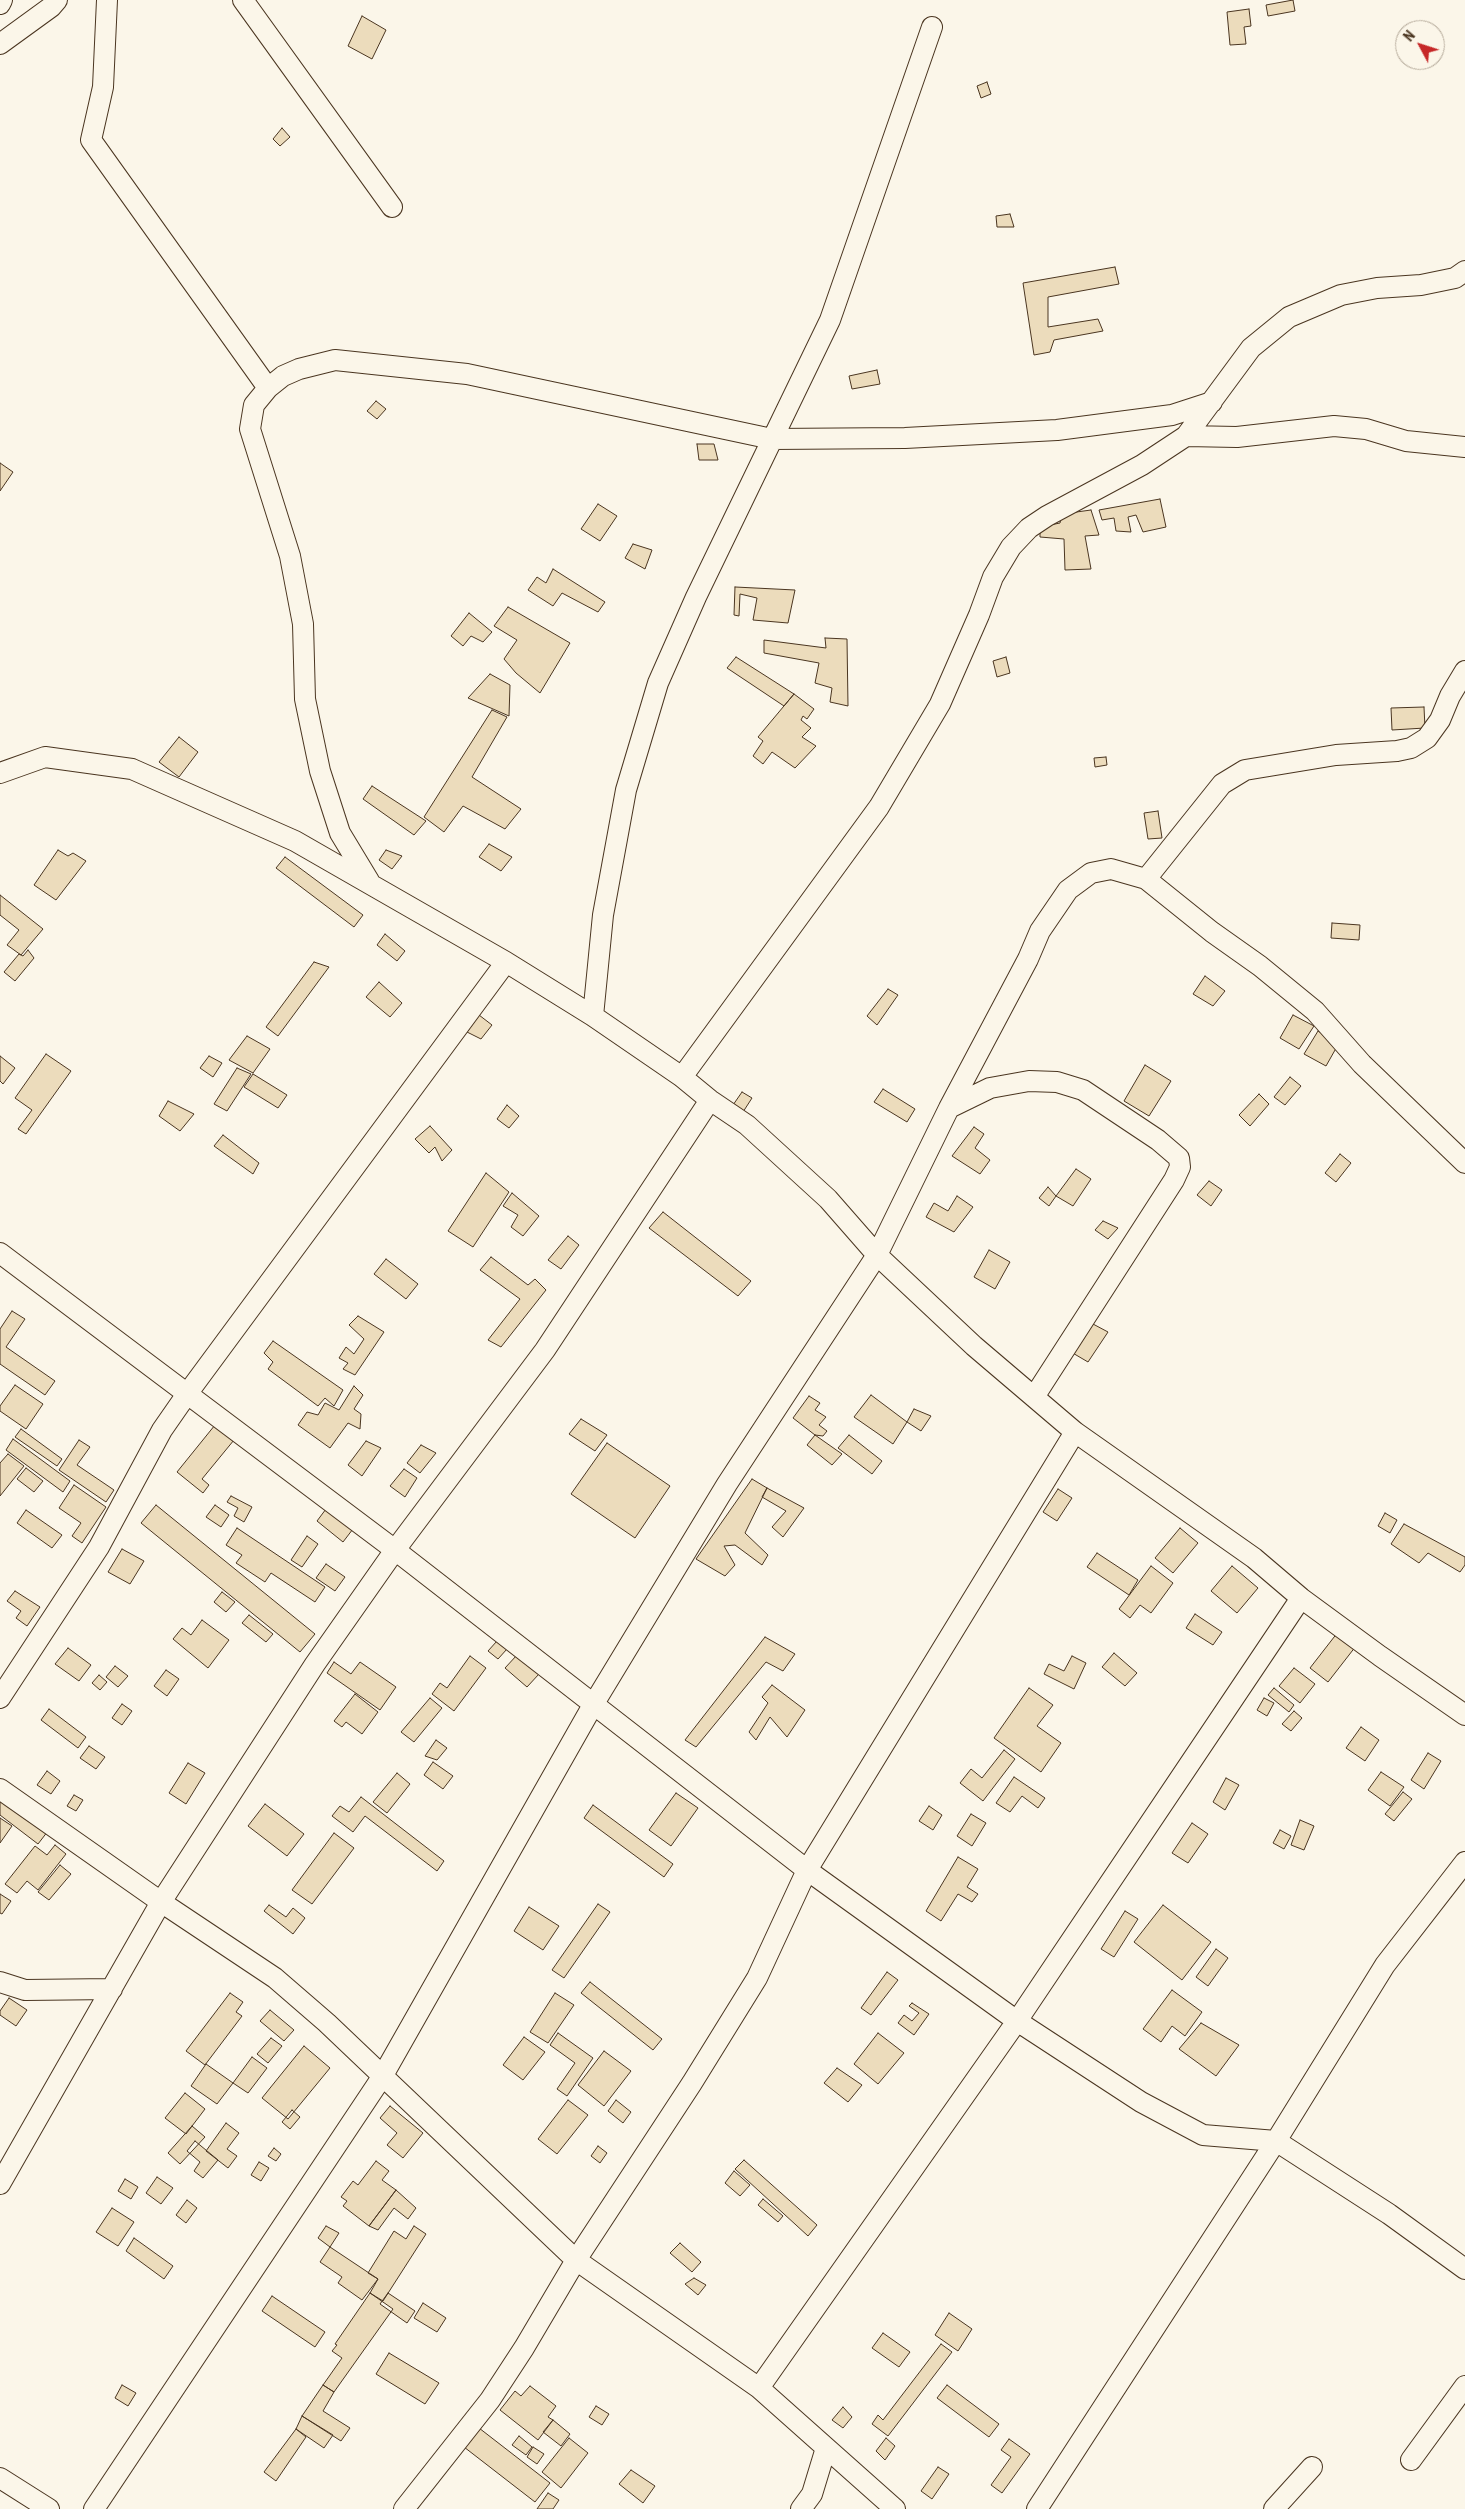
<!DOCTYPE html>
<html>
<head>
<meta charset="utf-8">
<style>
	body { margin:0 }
	#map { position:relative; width:1465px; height:2509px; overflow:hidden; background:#fbf6e9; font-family:"Roboto Condensed",sans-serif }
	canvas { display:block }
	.north { position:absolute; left:1395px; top:20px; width:50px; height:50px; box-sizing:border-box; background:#fbf6e9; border:1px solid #b4a999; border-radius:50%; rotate:310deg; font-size:14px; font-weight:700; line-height:20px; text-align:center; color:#4a3520 }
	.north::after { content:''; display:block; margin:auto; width:18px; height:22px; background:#c62828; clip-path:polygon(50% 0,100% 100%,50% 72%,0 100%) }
</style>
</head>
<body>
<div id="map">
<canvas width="1465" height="2509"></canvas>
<div class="north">N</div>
</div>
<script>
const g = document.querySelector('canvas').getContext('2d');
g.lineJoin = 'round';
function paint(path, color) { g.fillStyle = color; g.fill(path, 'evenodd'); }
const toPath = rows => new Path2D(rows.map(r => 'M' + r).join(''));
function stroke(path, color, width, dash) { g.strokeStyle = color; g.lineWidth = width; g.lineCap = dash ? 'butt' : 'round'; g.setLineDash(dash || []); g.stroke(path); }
const building = toPath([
	[1293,0,1295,11,1268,16,1266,5,1293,0],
	[1249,9,1251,26,1244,27,1246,44,1230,45,1227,12,1249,9],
	[362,16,386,30,372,59,348,46,362,16],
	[987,82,991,94,981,98,977,86,987,82],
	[282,128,290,137,280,146,273,139,282,128],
	[1010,214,1014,227,997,227,996,216,1010,214],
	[1115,267,1119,284,1048,297,1048,327,1098,319,1103,331,1054,340,1050,352,1034,355,1023,283,1115,267],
	[877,370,880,384,852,389,849,376,877,370],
	[376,401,386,409,377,419,367,411,376,401],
	[697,444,714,444,718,460,699,460,697,444],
	[0,463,13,472,0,491,0,463],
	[1160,499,1166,527,1143,532,1136,515,1128,517,1131,532,1116,531,1114,518,1102,520,1099,510,1160,499],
	[598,504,617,516,600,541,581,529,598,504],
	[1091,510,1099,535,1085,536,1091,569,1065,570,1064,539,1040,537,1040,527,1060,523,1062,514,1091,510],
	[633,544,652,550,645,569,625,558,633,544],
	[553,569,605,602,598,612,562,593,553,606,528,590,537,577,546,583,553,569],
	[735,587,795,590,788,623,753,620,757,598,740,594,739,616,734,615,735,587],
	[508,607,570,643,540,693,516,673,504,659,517,640,494,626,508,607],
	[469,613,492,632,483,642,471,636,463,646,451,636,469,613],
	[825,638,847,639,848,706,830,702,832,688,815,683,819,663,764,653,764,640,826,648,825,638],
	[736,657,794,694,784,706,727,668,736,657],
	[1006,657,1010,673,997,677,993,661,1006,657],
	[490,674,510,685,509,716,468,698,490,674],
	[794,694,814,709,807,719,803,716,801,720,811,728,802,737,816,746,795,768,772,752,763,764,753,756,763,741,758,737,794,694],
	[1424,707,1425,728,1392,730,1391,708,1424,707],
	[492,710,507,717,472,777,521,809,505,829,463,806,444,832,424,817,492,710],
	[179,737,198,752,179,777,159,762,179,737],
	[1106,757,1107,765,1095,767,1094,758,1106,757],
	[372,786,426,821,414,835,363,799,372,786],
	[1158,811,1162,838,1148,839,1144,813,1158,811],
	[489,844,512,857,501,871,479,857,489,844],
	[58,850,68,856,73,853,86,861,56,900,34,885,58,850],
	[386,850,402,856,392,869,379,860,386,850],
	[285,857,363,915,354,927,276,868,285,857],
	[0,895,43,929,21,955,7,945,19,930,0,915,0,895],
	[1332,923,1360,925,1359,940,1331,938,1332,923],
	[385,934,405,951,397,961,377,945,385,934],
	[28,950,34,958,15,981,4,972,19,954,23,956,28,950],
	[314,962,329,967,278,1036,266,1027,314,962],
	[1205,976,1225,991,1213,1006,1193,994,1205,976],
	[379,982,402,1003,390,1017,366,997,379,982],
	[888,989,898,995,877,1025,867,1016,888,989],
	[479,1015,492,1025,481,1039,467,1032,479,1015],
	[1293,1015,1314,1026,1299,1049,1280,1038,1293,1015],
	[1318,1031,1339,1043,1326,1066,1304,1054,1318,1031],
	[247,1036,270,1049,253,1073,229,1060,247,1036],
	[46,1054,71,1071,26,1134,18,1129,32,1110,15,1098,46,1054],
	[0,1056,15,1068,3,1084,0,1081,0,1056],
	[209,1056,222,1063,213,1077,200,1068,209,1056],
	[1145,1065,1171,1081,1149,1116,1124,1101,1145,1065],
	[237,1068,251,1074,227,1111,214,1104,237,1068],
	[253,1074,287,1095,278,1108,244,1087,253,1074],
	[1290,1077,1301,1086,1285,1105,1274,1097,1290,1077],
	[883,1089,915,1109,907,1122,874,1102,883,1089],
	[742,1092,752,1098,743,1112,733,1105,742,1092],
	[1259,1094,1269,1104,1250,1126,1239,1115,1259,1094],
	[168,1101,194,1114,180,1131,159,1116,168,1101],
	[507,1105,519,1116,509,1128,497,1119,507,1105],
	[430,1126,452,1150,442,1161,435,1147,429,1153,415,1139,430,1126],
	[974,1127,984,1134,975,1148,990,1160,980,1174,952,1156,974,1127],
	[223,1135,259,1163,253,1174,214,1146,223,1135],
	[1340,1154,1351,1163,1336,1182,1325,1173,1340,1154],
	[1076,1169,1091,1179,1073,1206,1056,1196,1076,1169],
	[486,1173,509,1192,473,1247,448,1231,486,1173],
	[1209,1181,1222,1190,1211,1206,1197,1195,1209,1181],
	[1048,1187,1056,1196,1049,1206,1039,1198,1048,1187],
	[512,1193,539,1216,523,1236,511,1227,518,1215,503,1206,512,1193],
	[957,1196,973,1207,954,1232,926,1217,934,1203,948,1211,957,1196],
	[663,1212,751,1281,738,1296,649,1228,663,1212],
	[1103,1221,1118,1228,1108,1239,1095,1230,1103,1221],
	[568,1236,579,1245,561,1269,548,1260,568,1236],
	[989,1250,1010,1262,995,1289,974,1277,989,1250],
	[491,1257,528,1285,535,1279,546,1290,501,1347,488,1340,520,1299,480,1270,491,1257],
	[386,1259,418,1284,406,1299,374,1274,386,1259],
	[12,1311,25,1319,6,1347,55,1381,45,1395,0,1364,0,1329,12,1311],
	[358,1316,384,1332,355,1375,343,1369,348,1363,339,1358,346,1347,354,1354,364,1339,349,1325,358,1316],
	[1093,1324,1108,1332,1088,1362,1071,1352,1093,1324],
	[273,1341,343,1390,334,1406,325,1398,318,1406,268,1369,273,1362,264,1353,273,1341],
	[15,1385,43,1404,26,1429,0,1411,0,1406,15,1385],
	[354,1386,363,1395,354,1409,361,1414,360,1429,348,1423,330,1448,298,1425,307,1412,318,1415,325,1403,339,1410,354,1386],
	[871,1395,907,1422,893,1444,854,1417,871,1395],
	[809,1396,820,1403,815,1410,826,1417,819,1425,827,1431,823,1436,815,1435,793,1418,809,1396],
	[914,1409,931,1416,921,1431,907,1422,914,1409],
	[581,1419,607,1435,595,1451,569,1434,581,1419],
	[215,1425,234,1440,202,1479,209,1485,203,1493,177,1472,215,1425],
	[21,1429,62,1459,57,1466,15,1437,21,1429],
	[815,1435,842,1454,832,1465,807,1445,815,1435],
	[849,1435,882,1461,872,1474,838,1448,849,1435],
	[13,1439,70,1481,63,1492,6,1450,13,1439],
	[79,1440,90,1447,77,1465,114,1490,106,1502,59,1470,79,1440],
	[366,1441,381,1448,362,1476,348,1465,366,1441],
	[607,1443,670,1486,635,1538,571,1494,607,1443],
	[421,1445,436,1453,420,1473,407,1463,421,1445],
	[8,1454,24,1466,0,1496,0,1463,8,1454],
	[26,1468,43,1481,34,1492,17,1479,26,1468],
	[404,1469,417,1478,405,1497,390,1486,404,1469],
	[752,1479,767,1488,745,1533,768,1555,762,1565,735,1545,724,1546,735,1565,725,1576,696,1559,752,1479],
	[74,1485,106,1507,82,1543,72,1536,81,1523,59,1508,74,1485],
	[767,1488,804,1508,783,1537,772,1527,786,1511,762,1497,767,1488],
	[1058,1489,1072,1498,1057,1521,1043,1512,1058,1489],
	[231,1496,252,1507,244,1522,234,1516,238,1508,227,1502,231,1496],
	[156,1505,315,1634,300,1652,141,1523,156,1505],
	[215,1505,229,1515,221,1527,206,1517,215,1505],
	[329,1505,356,1525,343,1542,317,1521,329,1505],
	[26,1510,62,1535,52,1548,17,1523,26,1510],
	[1385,1513,1397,1520,1390,1533,1378,1526,1385,1513],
	[1404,1524,1465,1557,1465,1565,1460,1572,1428,1553,1419,1563,1391,1544,1404,1524],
	[237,1528,325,1587,315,1602,271,1573,265,1582,236,1563,242,1555,226,1545,237,1528],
	[1180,1528,1198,1543,1173,1573,1155,1558,1180,1528],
	[307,1536,318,1544,302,1567,291,1560,307,1536],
	[122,1549,144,1561,130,1584,108,1572,122,1549],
	[1097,1553,1138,1580,1129,1595,1087,1567,1097,1553],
	[326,1564,345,1577,335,1591,316,1578,326,1564],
	[1151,1566,1173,1583,1151,1613,1140,1605,1130,1618,1119,1609,1151,1566],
	[1232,1566,1258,1588,1237,1613,1211,1591,1232,1566],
	[15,1591,40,1607,27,1626,16,1618,21,1611,7,1601,15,1591],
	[222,1592,235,1602,226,1612,214,1602,222,1592],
	[1195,1614,1222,1632,1213,1645,1186,1628,1195,1614],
	[249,1615,273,1634,266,1642,242,1623,249,1615],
	[202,1620,229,1640,208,1668,173,1639,182,1628,191,1635,202,1620],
	[1338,1632,1356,1646,1328,1682,1310,1668,1338,1632],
	[765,1637,795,1654,783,1671,766,1662,696,1747,685,1740,765,1637],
	[497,1641,507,1649,498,1659,488,1651,497,1641],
	[68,1648,91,1665,79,1681,55,1664,68,1648],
	[1114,1653,1137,1673,1125,1686,1102,1667,1114,1653],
	[517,1655,539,1674,527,1687,505,1668,517,1655],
	[470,1656,486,1668,454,1711,432,1694,440,1683,447,1688,470,1656],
	[1072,1656,1086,1663,1074,1689,1044,1674,1049,1664,1064,1671,1072,1656],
	[334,1662,351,1674,360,1662,396,1687,380,1710,327,1673,334,1662],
	[115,1666,128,1676,118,1687,106,1677,115,1666],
	[1294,1668,1315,1684,1300,1703,1279,1686,1294,1668],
	[166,1670,179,1679,167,1696,154,1686,166,1670],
	[99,1675,107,1682,100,1690,92,1683,99,1675],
	[772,1685,805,1710,787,1737,770,1717,756,1740,749,1732,768,1703,762,1697,772,1685],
	[1029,1688,1053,1705,1037,1726,1061,1743,1041,1772,994,1738,1029,1688],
	[1274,1688,1294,1705,1289,1712,1268,1695,1274,1688],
	[355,1694,378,1712,362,1734,346,1722,342,1727,334,1721,355,1694],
	[430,1698,442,1708,414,1742,401,1732,430,1698],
	[1264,1698,1274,1703,1267,1716,1257,1710,1264,1698],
	[122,1704,132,1711,122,1725,112,1718,122,1704],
	[49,1709,86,1737,78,1748,41,1720,49,1709],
	[1294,1711,1302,1718,1291,1731,1282,1724,1294,1711],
	[1361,1727,1379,1740,1365,1761,1346,1748,1361,1727],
	[436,1740,447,1748,437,1760,425,1756,436,1740],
	[89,1746,105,1757,96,1769,80,1758,89,1746],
	[1004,1750,1015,1759,983,1801,960,1783,971,1769,982,1778,1004,1750],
	[1428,1753,1441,1761,1424,1789,1411,1780,1428,1753],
	[433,1762,453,1776,443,1789,424,1775,433,1762],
	[188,1763,205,1773,186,1804,169,1793,188,1763],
	[47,1771,60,1781,51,1794,37,1785,47,1771],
	[1381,1772,1404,1787,1390,1806,1368,1790,1381,1772],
	[397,1773,410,1784,387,1813,373,1802,397,1773],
	[1014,1777,1045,1798,1038,1808,1022,1796,1010,1812,996,1803,1014,1777],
	[1226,1778,1239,1785,1225,1810,1213,1802,1226,1778],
	[1403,1792,1412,1799,1394,1821,1385,1814,1403,1792],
	[676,1793,698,1808,671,1846,649,1830,676,1793],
	[0,1795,48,1831,38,1844,0,1815,0,1795],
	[74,1795,83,1800,76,1811,67,1806,74,1795],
	[361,1797,444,1861,437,1871,365,1816,353,1832,332,1816,340,1806,349,1812,361,1797],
	[265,1804,304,1834,287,1856,248,1826,265,1804],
	[593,1805,673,1864,664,1877,584,1818,593,1805],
	[929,1806,942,1815,933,1830,919,1821,929,1806],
	[971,1814,986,1823,972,1846,957,1836,971,1814],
	[0,1818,12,1826,0,1843,0,1818],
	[1300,1820,1314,1826,1304,1850,1291,1845,1300,1820],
	[1192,1823,1208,1834,1188,1863,1172,1853,1192,1823],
	[1280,1830,1291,1836,1284,1849,1273,1843,1280,1830],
	[334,1833,354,1848,312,1904,292,1890,334,1833],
	[55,1845,66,1854,38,1890,27,1881,17,1893,5,1884,35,1846,47,1855,55,1845],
	[958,1857,978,1869,967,1887,978,1894,972,1902,958,1894,941,1921,926,1911,958,1857],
	[60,1865,71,1874,49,1900,38,1892,60,1865],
	[0,1894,11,1901,2,1914,0,1913,0,1894],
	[598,1904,610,1912,564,1978,552,1970,598,1904],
	[269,1905,286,1917,293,1908,305,1918,293,1934,264,1911,269,1905],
	[1163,1905,1211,1942,1182,1980,1134,1942,1163,1905],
	[529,1907,559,1926,543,1950,514,1931,529,1907],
	[1125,1911,1138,1919,1114,1957,1101,1949,1125,1911],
	[1216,1949,1228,1958,1208,1986,1196,1977,1216,1949],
	[887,1972,898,1980,871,2015,861,2008,887,1972],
	[590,1982,662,2039,653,2050,581,1993,590,1982],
	[1172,1990,1202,2012,1185,2036,1172,2026,1161,2042,1143,2029,1172,1990],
	[230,1993,243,2002,236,2012,242,2016,205,2065,186,2051,230,1993],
	[555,1993,574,2005,548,2043,530,2032,555,1993],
	[9,1998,27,2010,16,2026,0,2015,0,2011,9,1998],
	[912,2003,929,2014,914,2035,898,2023,904,2015,912,2021,919,2013,909,2006,912,2003],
	[270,2010,294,2030,284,2041,260,2021,270,2010],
	[1201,2023,1239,2045,1216,2076,1179,2049,1201,2023],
	[558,2033,593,2058,567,2096,557,2089,575,2063,550,2045,558,2033],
	[878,2033,904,2053,878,2084,854,2064,878,2033],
	[524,2037,545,2052,523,2080,503,2065,524,2037],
	[271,2038,282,2046,268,2063,257,2054,271,2038],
	[304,2046,330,2068,288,2119,262,2098,304,2046],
	[604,2051,631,2071,604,2106,578,2085,604,2051],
	[252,2057,267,2068,248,2093,233,2083,252,2057],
	[206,2064,233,2083,217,2104,191,2086,206,2064],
	[837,2068,862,2085,848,2102,824,2083,837,2068],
	[185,2093,205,2109,186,2134,165,2118,185,2093],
	[568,2100,588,2115,557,2154,538,2139,568,2100],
	[616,2100,631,2112,623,2123,608,2111,616,2100],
	[390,2106,423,2133,403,2158,387,2145,397,2133,380,2118,390,2106],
	[292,2110,300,2117,290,2129,282,2122,292,2110],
	[226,2123,239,2133,227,2149,237,2156,228,2168,206,2151,226,2123],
	[192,2126,205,2137,180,2164,168,2153,192,2126],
	[195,2141,218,2160,203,2178,194,2171,200,2162,187,2151,195,2141],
	[598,2146,607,2153,600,2163,591,2156,598,2146],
	[274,2148,281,2154,276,2161,268,2156,274,2148],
	[744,2160,817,2225,808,2236,735,2169,744,2160],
	[376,2161,389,2171,382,2180,396,2190,369,2226,343,2206,347,2201,341,2197,353,2181,358,2185,376,2161],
	[259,2162,269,2168,261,2181,251,2175,259,2162],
	[734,2171,750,2185,740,2196,725,2183,734,2171],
	[157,2177,173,2188,161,2204,146,2193,157,2177],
	[125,2179,138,2187,131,2199,118,2191,125,2179],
	[396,2190,416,2208,408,2219,394,2208,378,2230,369,2226,396,2190],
	[763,2199,783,2216,778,2222,758,2205,763,2199],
	[187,2200,197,2208,186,2223,176,2215,187,2200],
	[112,2208,134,2222,118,2246,96,2232,112,2208],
	[326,2226,339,2233,330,2247,318,2238,326,2226],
	[414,2226,426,2234,383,2301,370,2293,378,2279,368,2273,394,2231,406,2239,414,2226],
	[134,2238,173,2266,164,2279,126,2251,134,2238],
	[680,2243,701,2262,692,2272,670,2253,680,2243],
	[330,2247,378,2279,362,2300,338,2283,342,2277,320,2262,330,2247],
	[694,2278,706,2285,698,2295,685,2284,694,2278],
	[370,2293,393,2309,334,2392,323,2385,342,2358,332,2351,337,2345,335,2344,370,2293],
	[388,2293,415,2311,407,2323,380,2304,388,2293],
	[272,2296,325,2332,315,2347,262,2311,272,2296],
	[423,2303,446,2318,437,2332,414,2318,423,2303],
	[949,2313,972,2329,958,2351,935,2335,949,2313],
	[883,2333,910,2352,899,2367,872,2348,883,2333],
	[941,2344,952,2352,888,2436,872,2424,878,2415,883,2420,941,2344],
	[389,2353,439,2383,425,2404,376,2374,389,2353],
	[122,2385,136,2393,128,2406,115,2398,122,2385],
	[323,2385,334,2392,323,2411,350,2428,341,2441,302,2416,323,2385],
	[947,2385,999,2424,989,2437,937,2398,947,2385],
	[530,2386,556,2406,548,2417,553,2420,538,2440,500,2410,515,2391,521,2396,530,2386],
	[596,2406,609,2414,602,2425,589,2417,596,2406],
	[843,2407,852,2417,843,2428,832,2420,843,2407],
	[302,2416,333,2435,324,2448,296,2429,302,2416],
	[553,2420,570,2434,561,2446,543,2432,553,2420],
	[479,2428,550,2483,535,2502,464,2447,479,2428],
	[296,2429,306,2437,276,2481,264,2472,296,2429],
	[519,2436,532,2447,526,2455,512,2445,519,2436],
	[569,2438,588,2453,561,2488,542,2472,569,2438],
	[886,2438,895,2446,885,2460,876,2451,886,2438],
	[1009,2439,1030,2454,1002,2493,991,2485,1011,2457,1001,2450,1009,2439],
	[533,2447,544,2454,537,2464,527,2457,533,2447],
	[938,2467,949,2474,932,2499,921,2491,938,2467],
	[631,2470,655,2486,643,2503,619,2484,631,2470],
	[548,2493,559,2500,553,2509,537,2509,548,2493]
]);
const street = toPath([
	[107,0,103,87,91,140,268,388],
	[243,0,392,207],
	[0,4,2,0],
	[0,44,51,7,57,0],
	[1186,436,1237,437,1334,426,1366,429,1406,441,1465,447],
	[0,773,45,757,132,769,295,841,506,962,593,1016,682,1077,710,1100,747,1125,828,1199,877,1255,974,1346,1075,1432,1254,1558,1301,1598,1380,1656,1465,1715],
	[1146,879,1222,784,1245,770,1336,755,1397,751,1411,748,1427,738,1440,720,1450,696,1465,671],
	[369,881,340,833,320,771,305,699,303,624,290,556,250,429,254,405,268,388,283,376,299,369,335,360,467,374,772,439,905,438,1057,430,1172,415,1212,402],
	[593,1016,603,915,626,790,658,683,696,597,830,320,932,27],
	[682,1077,879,807,940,704,979,615,993,577,1011,547,1029,528,1047,516,1142,465,1186,436,1251,348,1289,317,1341,295,1377,288,1421,285,1455,278,1465,271],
	[949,1108,990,1088,1029,1081,1057,1082,1083,1090,1158,1140,1179,1158,1180,1167,1174,1180,1034,1397],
	[0,1253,395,1550,807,1870,1017,2021,1141,2102,1203,2135,1276,2141,1389,2214,1465,2269],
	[0,1698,99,1547,162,1430,187,1394,506,962],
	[0,1789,161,1902,275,1978,327,2023,576,2260,759,2388,895,2509],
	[0,1982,25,1990,112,1989],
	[0,2184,161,1902,315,1664,395,1550,545,1350,710,1100],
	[759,2388,1017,2021,1301,1598],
	[1411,2460,1465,2386],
	[0,2478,49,2509],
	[94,2509,382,2077,593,1705,727,1484,877,1255,949,1108,1028,959,1040,931,1068,890,1091,873,1111,869,1146,879,1212,932,1260,966,1315,1011,1362,1064,1465,1163],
	[404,2509,490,2400,524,2348,576,2260,692,2083,757,1978,807,1870,1075,1432],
	[801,2509,812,2494,826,2448],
	[1037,2509,1276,2141,1385,1965,1465,1862],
	[1274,2509,1312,2467]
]);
paint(building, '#ecdcbc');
stroke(building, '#4a3520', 1);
stroke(street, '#4a3520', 22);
stroke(street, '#fbf6e9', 20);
</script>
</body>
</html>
